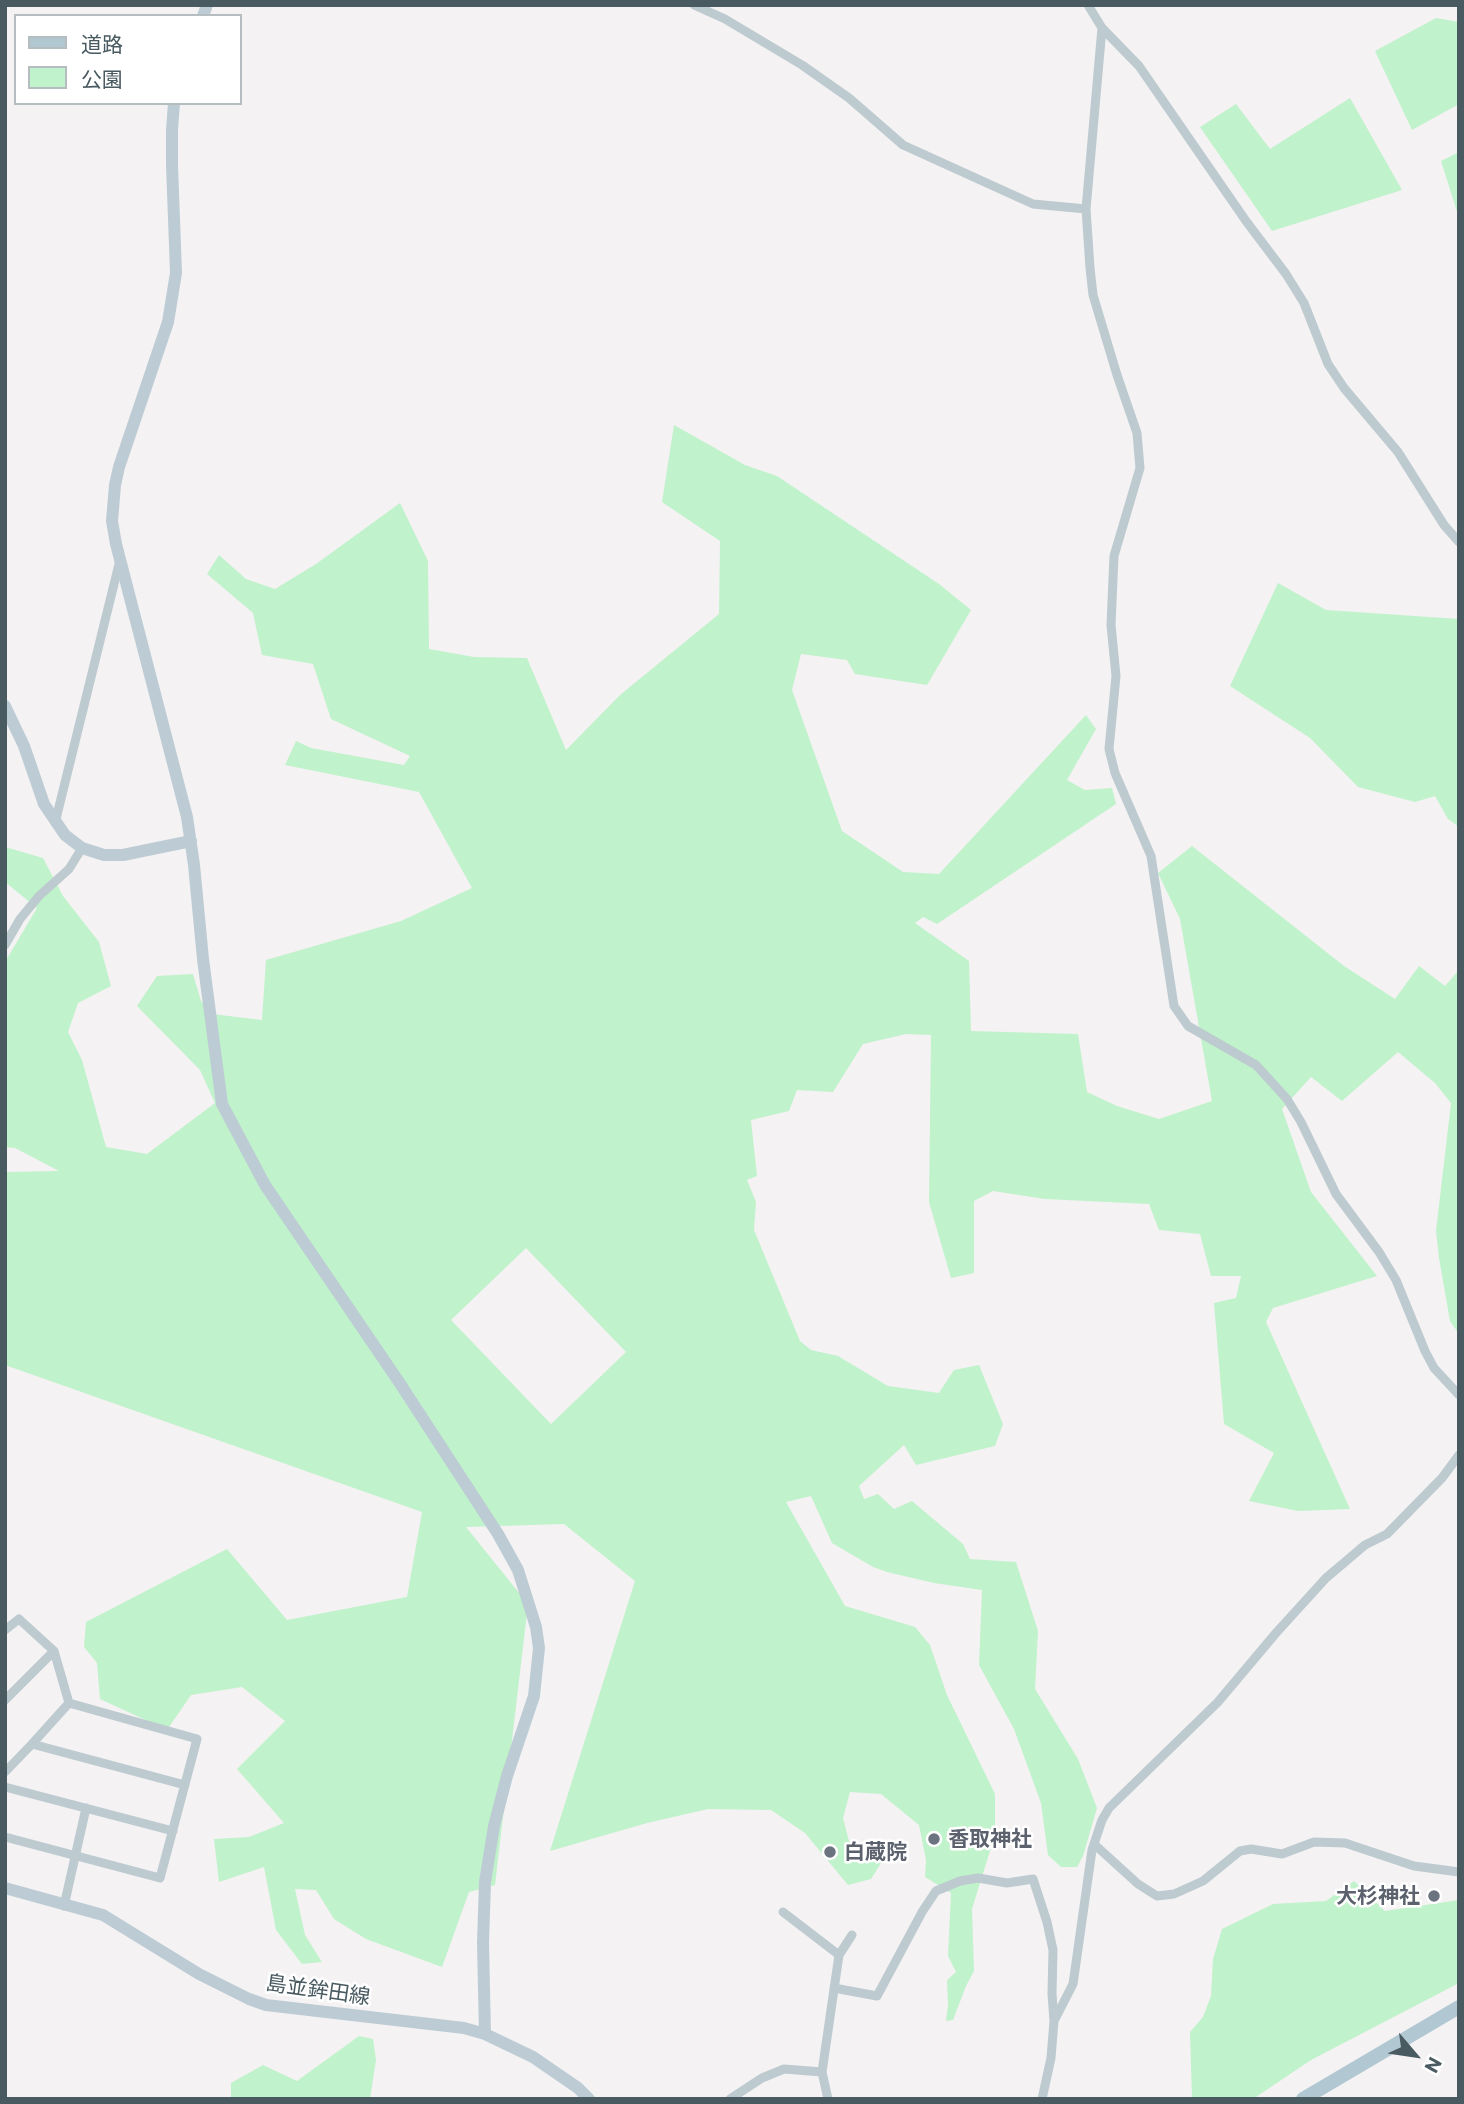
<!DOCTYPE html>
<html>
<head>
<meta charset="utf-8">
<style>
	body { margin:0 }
	#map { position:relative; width:1464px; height:2104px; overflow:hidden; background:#f4f2f3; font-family:Commissioner,"Noto Sans JP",sans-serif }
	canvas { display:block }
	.frame { position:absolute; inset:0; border:7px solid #495a61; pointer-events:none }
	.legend { position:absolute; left:14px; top:14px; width:228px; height:91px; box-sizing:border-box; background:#fff; border:2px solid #b6bdc0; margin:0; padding:9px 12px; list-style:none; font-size:21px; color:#495a61 }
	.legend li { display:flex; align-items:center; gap:14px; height:35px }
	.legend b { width:35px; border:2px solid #b6bdc0 }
	.north { position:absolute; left:1380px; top:2020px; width:70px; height:70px; -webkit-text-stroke:5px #fff; paint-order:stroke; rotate:119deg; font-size:19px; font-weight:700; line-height:28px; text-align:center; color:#495a61 }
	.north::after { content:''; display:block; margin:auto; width:24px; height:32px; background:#495a61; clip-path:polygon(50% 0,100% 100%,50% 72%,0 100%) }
</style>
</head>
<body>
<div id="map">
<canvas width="1464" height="2104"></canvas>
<div class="frame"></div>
<ul class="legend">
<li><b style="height:9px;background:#b1c7d2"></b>道路</li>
<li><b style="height:19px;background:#c0f2cb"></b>公園</li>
</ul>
<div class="north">N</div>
</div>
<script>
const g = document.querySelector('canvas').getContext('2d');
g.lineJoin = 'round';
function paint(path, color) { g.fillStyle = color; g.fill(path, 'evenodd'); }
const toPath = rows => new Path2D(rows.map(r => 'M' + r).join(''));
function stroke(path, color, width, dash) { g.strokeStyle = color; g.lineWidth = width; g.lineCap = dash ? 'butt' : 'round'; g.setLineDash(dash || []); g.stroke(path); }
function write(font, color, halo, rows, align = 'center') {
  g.font = font + ' Commissioner,"Noto Sans JP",sans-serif'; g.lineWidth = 5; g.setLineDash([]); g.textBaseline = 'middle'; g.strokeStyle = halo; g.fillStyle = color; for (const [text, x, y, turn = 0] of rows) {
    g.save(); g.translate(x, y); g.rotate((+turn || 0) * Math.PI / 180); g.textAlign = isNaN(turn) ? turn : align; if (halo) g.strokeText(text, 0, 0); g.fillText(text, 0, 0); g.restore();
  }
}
const green = toPath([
	[1436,18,1459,22,1459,104,1412,130,1375,51],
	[1350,98,1402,190,1272,231,1200,127,1236,104,1270,149],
	[1459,152,1459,218,1441,161],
	[674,425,745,465,777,476,939,584,971,610,927,685,855,674,847,660,801,654,792,690,842,831,903,872,939,874,1086,715,1096,729,1067,780,1085,790,1112,788,1116,804,937,924,923,917,915,923,969,961,971,1031,1078,1034,1087,1092,1117,1106,1159,1119,1212,1101,1180,919,1158,873,1192,846,1344,966,1395,999,1419,966,1445,986,1459,970,1459,1334,1450,1321,1439,1258,1436,1231,1451,1103,1435,1083,1398,1052,1342,1101,1311,1077,1282,1109,1311,1192,1377,1276,1273,1308,1266,1322,1350,1509,1298,1511,1249,1501,1274,1453,1224,1424,1214,1303,1236,1298,1241,1276,1211,1276,1200,1234,1159,1230,1149,1204,1045,1199,993,1191,974,1201,974,1273,951,1278,929,1202,931,1035,906,1034,863,1044,833,1092,797,1090,789,1111,751,1120,757,1176,747,1180,756,1202,754,1230,800,1341,811,1350,838,1356,888,1386,939,1393,954,1370,979,1365,1003,1424,995,1446,916,1465,904,1445,859,1486,864,1499,878,1494,894,1509,912,1501,963,1544,970,1559,1016,1562,1038,1631,1035,1689,1078,1759,1097,1808,1083,1856,1077,1867,1061,1867,1048,1855,1041,1803,1014,1729,979,1665,982,1590,934,1583,887,1572,873,1567,832,1543,811,1496,786,1502,845,1606,915,1627,930,1645,947,1695,995,1794,995,1835,972,1909,974,1971,966,1986,953,2020,946,2021,948,2005,947,1980,956,1972,948,1956,951,1893,925,1877,926,1860,919,1825,881,1794,850,1792,843,1818,849,1841,886,1855,871,1879,848,1885,805,1833,771,1810,708,1809,647,1823,550,1851,635,1581,564,1524,466,1527,528,1604,495,1885,469,1892,442,1967,366,1939,334,1919,316,1890,295,1889,305,1935,322,1962,302,1964,276,1930,264,1867,219,1882,214,1839,249,1837,284,1823,237,1769,285,1721,242,1687,191,1695,167,1730,100,1699,97,1663,84,1647,86,1622,227,1549,287,1620,407,1597,422,1512,5,1365,5,1172,59,1171,15,1148,5,1147,5,962,37,908,5,882,5,847,43,858,63,896,99,942,111,986,78,1003,68,1032,82,1060,106,1147,147,1154,215,1103,200,1070,137,1006,157,976,193,974,201,1001,212,1014,262,1020,266,960,401,921,472,888,419,792,285,765,296,741,311,748,404,765,410,756,331,719,313,664,262,655,253,613,207,574,219,555,246,579,275,589,316,564,400,503,428,561,429,649,474,657,527,658,566,750,620,695,719,614,720,541,662,502],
	[526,1248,626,1352,551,1424,451,1320],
	[1278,583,1326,610,1459,619,1459,827,1448,819,1435,796,1415,802,1358,787,1310,738,1230,686],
	[1354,1881,1385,1911,1459,1900,1459,1983,1311,2060,1253,2099,1192,2099,1190,2032,1203,2017,1211,1996,1213,1959,1222,1929,1273,1904,1326,1901],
	[359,2036,373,2039,376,2060,370,2099,231,2099,231,2083,263,2065,297,2081]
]);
const street = toPath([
	[694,5,725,19,802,65,849,98,903,145,1033,204,1086,209],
	[1088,5,1102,28,1139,66,1246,221,1286,274,1304,303,1328,364,1344,388,1398,452,1444,525,1459,542],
	[1102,28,1086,209,1090,268,1093,295,1117,375,1137,433,1140,468,1114,556,1111,625,1116,676,1109,749,1115,773,1151,856,1174,1006,1188,1026,1256,1065,1287,1099,1301,1122,1336,1194,1379,1252,1396,1280,1425,1351,1434,1368,1459,1395],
	[55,823,120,560],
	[5,945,20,919,39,896,69,869,82,848],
	[5,1630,19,1619,54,1651,69,1703,197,1739,160,1878,5,1837],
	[5,1700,54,1651],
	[32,1744,69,1703],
	[5,1772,32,1744,185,1785],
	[5,1787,173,1831],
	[1094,1844,1138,1884,1157,1896,1174,1894,1203,1881,1240,1851,1251,1849,1282,1854,1314,1842,1345,1843,1414,1866,1459,1872],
	[64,1906,86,1808],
	[783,1912,839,1955],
	[834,1988,877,1996,922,1912,936,1891,960,1881,978,1878,1007,1883,1033,1879,1047,1922,1053,1950,1052,1994,1054,2021,1051,2058,1042,2099],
	[1054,2021,1073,1984,1092,1850,1102,1820,1109,1808,1218,1702,1276,1633,1326,1578,1365,1545,1387,1534,1442,1478,1459,1455],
	[730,2099,762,2078,784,2069,822,2072],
	[828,2099,822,2072,839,1955,852,1935]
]);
const secondary = toPath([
	[203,16,207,5],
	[174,103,172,130,172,165,176,273,168,322,119,467,115,485,112,521,116,544,187,817,194,865,203,959,222,1104,265,1185,399,1382,498,1534,518,1570,536,1627,539,1648,534,1696,507,1776,494,1826,485,1882,483,1943,485,2034],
	[5,706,24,746,44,804,65,835,82,848,104,855,123,855,191,841],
	[5,1888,103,1915,199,1974,249,1999,266,2005,464,2028,485,2034,533,2057,578,2088,589,2099]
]);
const primary = toPath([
	[1303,2099,1459,2007]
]);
const markers = [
	[934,1839,7,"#6b7280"],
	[830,1852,7,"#6b7280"],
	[1434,1896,7,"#6b7280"]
];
const worshipNames = [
	["香取神社",948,1839],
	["白蔵院",844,1852],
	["大杉神社",1420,1896,"right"]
];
const streetNames = [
	["島並鉾田線",318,1990,8]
];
paint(green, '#c0f2cb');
stroke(street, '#bdcacf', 9);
stroke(secondary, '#bdccd4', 12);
stroke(primary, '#b1c7d2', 14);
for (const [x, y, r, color] of markers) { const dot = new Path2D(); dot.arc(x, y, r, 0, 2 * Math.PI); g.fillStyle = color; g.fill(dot); stroke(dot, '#fff', 2.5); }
write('bold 21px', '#5b616d', '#fff', worshipNames, 'left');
write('21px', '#495a61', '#fff', streetNames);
</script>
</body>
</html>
